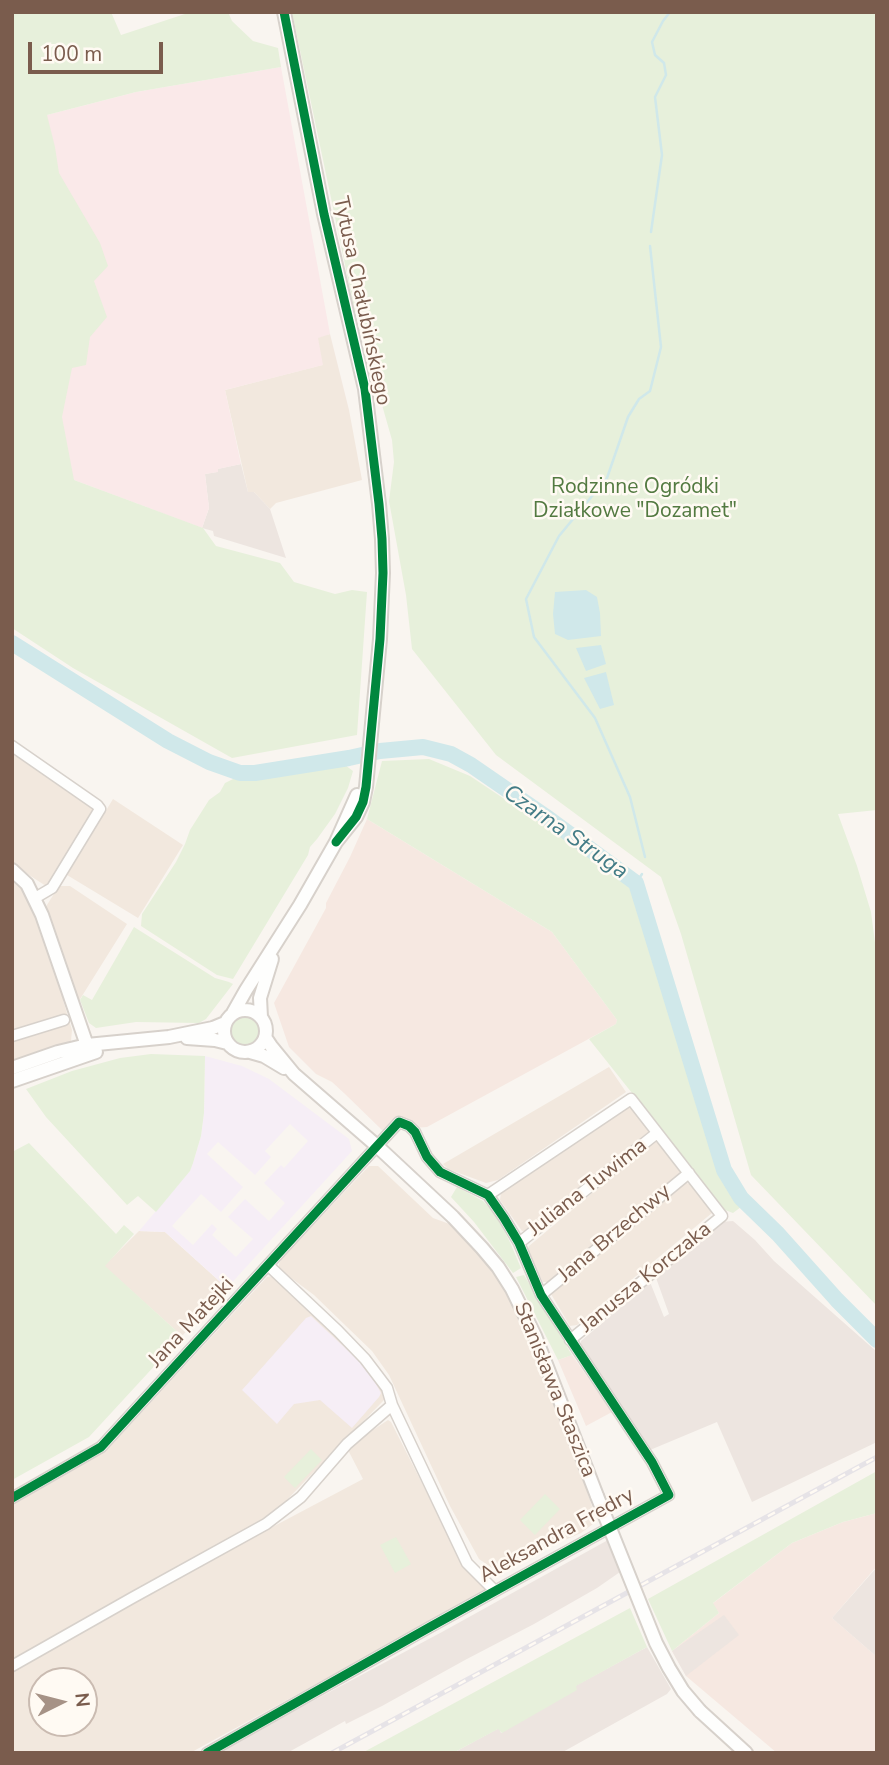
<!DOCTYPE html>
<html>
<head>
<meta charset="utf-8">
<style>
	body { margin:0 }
	#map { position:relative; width:889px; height:1765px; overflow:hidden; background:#f9f5f0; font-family:"Nunito Sans",sans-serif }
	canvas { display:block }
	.frame { position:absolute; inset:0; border:14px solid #7a5c4d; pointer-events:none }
	.north { position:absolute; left:28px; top:1667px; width:70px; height:70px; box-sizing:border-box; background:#fffaf3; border:2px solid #cabbb1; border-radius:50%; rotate:84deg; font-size:19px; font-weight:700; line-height:28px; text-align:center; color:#7a5c4d }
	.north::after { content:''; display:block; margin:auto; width:24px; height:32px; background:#a69286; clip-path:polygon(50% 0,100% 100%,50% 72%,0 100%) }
	.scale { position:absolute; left:28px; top:42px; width:135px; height:32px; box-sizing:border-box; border:4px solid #7a5c4d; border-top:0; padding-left:9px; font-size:21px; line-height:24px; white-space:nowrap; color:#7a5c4d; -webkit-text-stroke:5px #fffaf3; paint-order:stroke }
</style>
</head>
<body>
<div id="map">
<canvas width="889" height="1765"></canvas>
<div class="frame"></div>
<div class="north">N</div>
<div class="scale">100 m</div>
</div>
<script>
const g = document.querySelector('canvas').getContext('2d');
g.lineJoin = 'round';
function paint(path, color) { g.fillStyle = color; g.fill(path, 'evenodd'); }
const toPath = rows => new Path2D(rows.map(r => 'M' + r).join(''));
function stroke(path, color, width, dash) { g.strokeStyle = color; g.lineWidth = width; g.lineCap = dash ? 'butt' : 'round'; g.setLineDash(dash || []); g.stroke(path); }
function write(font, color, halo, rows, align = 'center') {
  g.font = font + ' "Nunito Sans",sans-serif'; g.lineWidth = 5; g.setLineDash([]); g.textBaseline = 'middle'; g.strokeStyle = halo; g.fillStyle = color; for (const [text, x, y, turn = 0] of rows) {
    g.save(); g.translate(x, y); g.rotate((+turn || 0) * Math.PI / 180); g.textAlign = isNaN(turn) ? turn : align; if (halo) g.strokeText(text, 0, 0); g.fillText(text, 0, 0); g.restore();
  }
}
const residential = toPath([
	[330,334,349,410,362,480,276,503,270,509,254,492,248,492,225,390,322,365,317,337],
	[12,752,93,807,94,812,52,883,46,886,12,864],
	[113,799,183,845,138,918,67,875],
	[12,876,30,898,63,992,63,1000,72,1030,71,1041,66,1046,12,1065],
	[59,886,70,886,127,924,77,1004,45,908],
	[609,1067,626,1092,498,1180,486,1183,448,1169,443,1164],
	[631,1105,651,1130,529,1231,522,1231,500,1200,501,1192],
	[654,1141,659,1143,680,1170,679,1174,548,1282,543,1282,527,1251,529,1246],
	[369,1166,378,1166,433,1218,455,1226,482,1256,507,1287,527,1328,564,1423,597,1521,581,1533,495,1570,479,1559,450,1506,389,1375,372,1351,347,1327,314,1295,279,1269,279,1264,282,1258],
	[683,1182,690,1184,713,1210,712,1213,577,1325,570,1326,551,1294],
	[139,1231,165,1232,227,1288,182,1336,104,1266],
	[273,1276,310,1310,365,1364,380,1386,384,1395,384,1400,278,1509,241,1533,12,1662,12,1505,97,1456,116,1440,267,1277],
	[388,1420,391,1422,464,1566,486,1591,190,1753,12,1753,12,1671,212,1559,363,1479,348,1450,361,1438],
	[42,1681,84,1681,84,1723,42,1723]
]);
const commercial = toPath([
	[367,819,552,932,617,1020,616,1024,427,1127,382,1130,345,1094,332,1082,316,1074,289,1047,274,1003,326,908,326,903,350,857],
	[572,1355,612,1412,586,1426,558,1360],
	[877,1513,877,1566,832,1618,877,1657,877,1753,777,1753,686,1676,672,1651,719,1613,712,1604,792,1543,843,1522]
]);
const industrial = toPath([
	[241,464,248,492,254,492,270,509,286,558,214,536,213,531,202,528,209,508,205,474,217,472,217,469],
	[733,1221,755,1240,774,1261,877,1352,877,1442,752,1502,717,1422,650,1450,584,1350,581,1348,581,1341,650,1282,664,1317,669,1314,655,1275,721,1222],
	[608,1540,620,1572,597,1588,534,1624,465,1660,382,1706,346,1724,345,1721,287,1753,215,1753,442,1632],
	[877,1567,877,1657,832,1618],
	[724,1615,739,1635,686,1676,672,1651],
	[647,1647,671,1689,667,1694,561,1753,453,1753,499,1728,501,1733,575,1686]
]);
const education = toPath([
	[205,1056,242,1066,269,1079,349,1139,352,1151,227,1288,165,1232,139,1231,190,1171,193,1163,201,1136,204,1113],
	[290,1124,308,1141,284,1168,281,1165,264,1183,285,1203,269,1221,245,1199,228,1217,253,1239,236,1257,212,1235,217,1229,212,1224,193,1245,172,1226,201,1194,221,1212,243,1187,207,1154,218,1142,255,1175,271,1157,265,1151],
	[311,1316,358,1360,371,1375,381,1393,379,1397,352,1428,320,1400,294,1404,277,1424,242,1390,306,1318]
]);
const medical = toPath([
	[281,67,330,334,318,338,323,365,225,390,241,464,218,469,218,472,205,474,209,508,202,528,74,480,12,461,12,120,47,115,136,92]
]);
const green = toPath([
	[12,12,111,12,121,35,191,12,228,12,232,21,253,41,278,48,281,67,136,92,47,115,55,147,59,173,100,243,108,266,94,281,107,317,90,337,86,365,72,368,62,417,74,480,203,528,216,546,280,563,294,582,335,594,352,590,367,592,357,735,232,758,73,668,12,628],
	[292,12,877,12,877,810,838,814,857,866,871,912,877,958,877,1306,751,1175,681,934,661,877,496,755,412,649,406,595,389,501,394,462,392,440,353,303],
	[429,759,470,776,632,884,671,1005,720,1171,741,1207,733,1213,725,1210,589,1039,616,1024,617,1020,552,932,367,819,382,761],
	[345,765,353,771,348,788,335,814,317,839,310,847,308,855,233,979,217,975,141,926,142,914,176,862,185,844,190,830,209,800,220,792,225,783,235,778,251,779,312,768],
	[134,927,215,978,229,982,233,984,206,1019,199,1023,136,1022,96,1028,89,1023,80,1000,83,995,92,1000],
	'229 1031a16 16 0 1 1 32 0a16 16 0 1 1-32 0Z',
	[151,1054,205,1056,204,1113,201,1136,193,1163,190,1171,156,1212,138,1196,127,1205,46,1117,26,1089,72,1071,120,1058],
	[29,1143,116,1234,124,1225,134,1234,105,1266,182,1336,89,1437,12,1480,12,1152],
	[457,1187,483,1201,495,1214,509,1240,521,1268,513,1273,474,1222,451,1197],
	[524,1275,572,1355,558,1360,516,1277],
	[311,1449,322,1460,295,1488,284,1477],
	[877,1471,877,1513,843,1522,792,1543,713,1603,719,1613,672,1651,648,1599],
	[545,1494,560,1509,535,1535,520,1520],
	[396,1537,411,1564,395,1573,380,1545],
	[630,1608,647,1647,576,1686,577,1690,502,1733,498,1729,453,1753,362,1753]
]);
const water = toPath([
	[586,590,597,597,600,613,601,636,568,640,555,634,553,614,555,592],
	[601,645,606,664,586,671,576,648],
	[606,672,614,705,600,709,584,678]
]);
const stream = toPath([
	[651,232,662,155,655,97,666,75,664,63,655,55,652,42,663,21,670,12],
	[645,857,630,797,595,718,534,637,526,599,559,536,607,478,628,417,639,399,650,391,661,347,650,246],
	[636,883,642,874]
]);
const river = toPath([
	[12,643,168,741,209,762,240,773,255,773,349,758,380,751,423,747,451,754,471,765,545,816,636,883,724,1170,741,1198,778,1234,837,1300,877,1340]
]);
const minor = toPath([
	[12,746,97,805,100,809,52,888,35,898],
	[12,1036,64,1020],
	[488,1195,631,1099,722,1216,570,1340],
	[519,1243,657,1133],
	[268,1265,338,1331,365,1359,387,1388,392,1405,467,1563,495,1591],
	[541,1295,689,1173],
	[12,1498,101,1447,399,1122,409,1126,415,1132,427,1157,440,1172,488,1195,504,1218,519,1243,541,1295,652,1462,669,1495,430,1627,207,1753],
	[12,1666,132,1598,266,1524,301,1497,347,1444,392,1405]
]);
const tertiary = toPath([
	[284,12,324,214,365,389,379,504,382,539,383,573,380,639,366,787,363,802,356,817,336,842],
	[12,870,27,884,42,915,90,1054],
	'224 1031a21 21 0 1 1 42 0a21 21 0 1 1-42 0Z',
	[233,1013,246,990,300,905,336,842,357,795],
	[261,1017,260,998,272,959],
	[265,1037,271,1046,294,1074,377,1146,453,1217,482,1248,498,1267,512,1289,535,1336,597,1496],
	[187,1038,215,1040,227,1043],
	[250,1052,264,1056,284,1068],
	[12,1068,58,1052,87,1045,169,1037,213,1028,225,1023],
	[12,1081,96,1052],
	[700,1711,746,1753]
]);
const rail = toPath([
	[332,1753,877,1457]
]);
const tertiaryBridge = toPath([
	[597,1496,656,1643,669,1668,683,1691,700,1711]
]);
const cycleway = toPath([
	[284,12,324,214,365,389,379,504,382,539,383,573,380,639,366,787,363,802,356,817,336,842],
	[12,1498,101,1447,399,1122,409,1126,415,1132,427,1157,440,1172,488,1195,504,1218,519,1243,541,1295,652,1462,669,1495,430,1627,207,1753]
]);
const streetNames = [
	["Tytusa Chałubińskiego",361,301,78],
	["Juliana Tuwima",588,1188,-38],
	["Jana Brzechwy",615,1234,-40],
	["Janusza Korczaka",646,1278,-39],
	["Jana Matejki",192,1323,-47],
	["Stanisława Staszica",554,1390,68],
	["Aleksandra Fredry",557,1536,-29]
];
const parkNames = [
	["Rodzinne Ogródki",635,488],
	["Działkowe \"Dozamet\"",635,512]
];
const waterNames = [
	["Czarna Struga",565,833,35]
];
paint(residential, '#f2e8de');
paint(commercial, '#f6e8e1');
paint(industrial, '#ede5e0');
paint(education, '#f6eef6');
paint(medical, '#fae9e9');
paint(green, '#e7f0db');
paint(water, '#d0e8ea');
stroke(stream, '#d0e8ea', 2.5);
stroke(river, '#d0e8ea', 16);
stroke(minor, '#d7d1cb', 13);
stroke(tertiary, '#d7d1cb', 16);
stroke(minor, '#fefefd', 10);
stroke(tertiary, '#fefefd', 12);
stroke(rail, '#e6e3e7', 5);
stroke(rail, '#fffaf3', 2.5, [8]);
stroke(tertiaryBridge, '#d7d1cb', 16, []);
stroke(tertiaryBridge, '#fefefd', 12);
stroke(cycleway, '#00873e', 9);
write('21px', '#7a5c4d', '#fffaf3', streetNames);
write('21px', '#537a41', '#fffaf3', parkNames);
write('italic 23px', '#437c86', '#fffaf3', waterNames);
</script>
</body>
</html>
